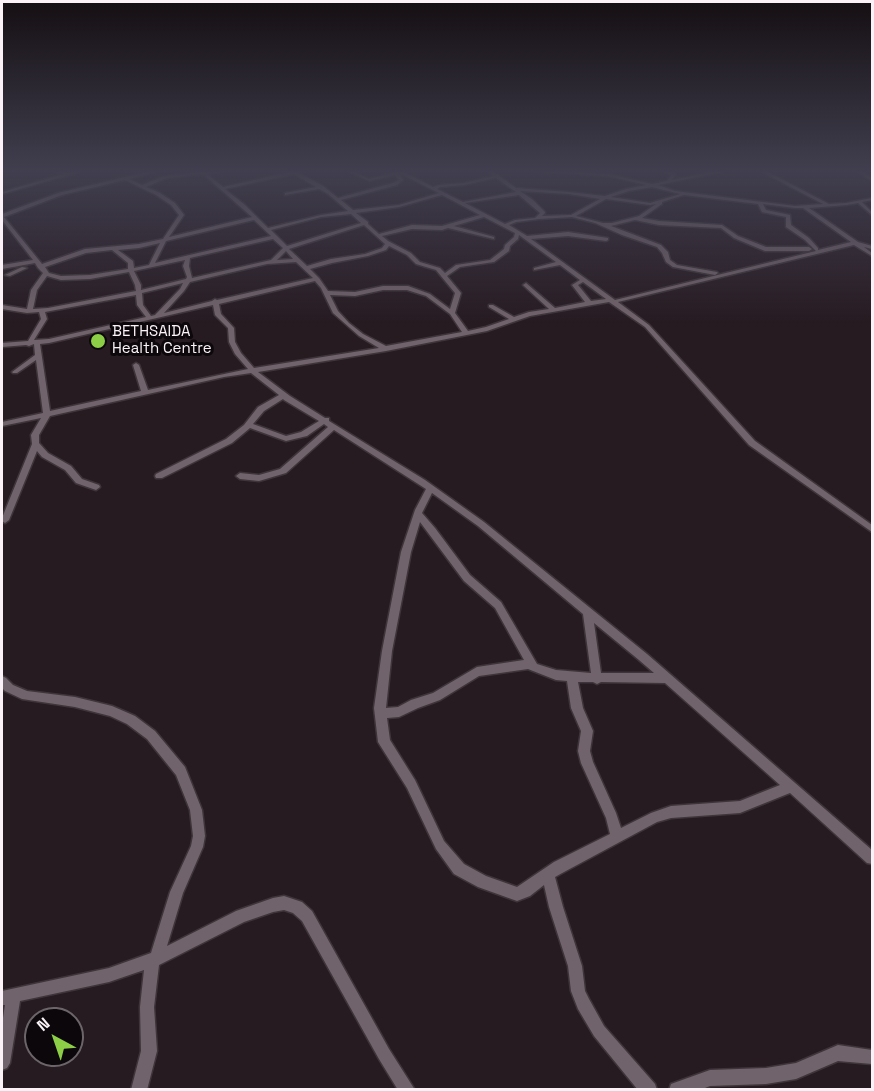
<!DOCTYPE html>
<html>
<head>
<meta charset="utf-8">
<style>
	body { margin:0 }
	#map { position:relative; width:874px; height:1091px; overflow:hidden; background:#271b22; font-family:"Space Grotesk",sans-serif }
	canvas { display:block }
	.frame { position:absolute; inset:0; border:3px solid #faf2f7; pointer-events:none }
	.north { position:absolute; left:24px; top:1007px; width:60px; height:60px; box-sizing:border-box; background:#0c070a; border:2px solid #6b6569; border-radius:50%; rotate:320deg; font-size:16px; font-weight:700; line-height:24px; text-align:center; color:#faf2f7 }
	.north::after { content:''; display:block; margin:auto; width:21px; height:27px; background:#8cce45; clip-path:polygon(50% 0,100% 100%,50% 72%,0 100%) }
</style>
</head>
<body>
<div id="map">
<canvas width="874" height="1091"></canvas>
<div class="frame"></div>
<div class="north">N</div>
</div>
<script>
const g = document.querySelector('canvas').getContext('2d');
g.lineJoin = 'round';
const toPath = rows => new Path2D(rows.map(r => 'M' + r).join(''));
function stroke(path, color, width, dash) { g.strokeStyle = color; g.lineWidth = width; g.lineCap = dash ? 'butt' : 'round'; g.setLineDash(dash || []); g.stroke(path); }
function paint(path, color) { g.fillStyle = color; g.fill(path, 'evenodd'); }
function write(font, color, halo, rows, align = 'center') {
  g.font = font + ' "Space Grotesk",sans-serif'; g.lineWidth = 6; g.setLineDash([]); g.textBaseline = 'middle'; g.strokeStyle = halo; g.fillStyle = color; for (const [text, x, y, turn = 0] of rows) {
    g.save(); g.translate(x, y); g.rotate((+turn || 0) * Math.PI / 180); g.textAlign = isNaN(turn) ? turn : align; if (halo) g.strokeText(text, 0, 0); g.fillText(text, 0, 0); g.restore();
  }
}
const minor = toPath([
	[50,170,68,173,87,170,2,194,2,192,63,174,50,170],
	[155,170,163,170,129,179,142,185,164,176,200,172,198,170,204,172,233,170,207,174,223,187,299,170,308,170,299,173,323,186,338,198,393,183,399,180,395,175,369,181,345,170,351,170,369,179,396,172,394,170,400,170,433,187,439,185,464,183,493,176,486,170,491,170,516,188,569,192,605,196,626,189,646,185,608,176,511,170,608,174,652,184,667,181,671,175,660,170,666,170,676,174,672,180,721,170,731,170,658,185,675,191,795,206,823,204,758,170,764,170,829,204,846,203,872,198,872,200,862,202,872,212,872,215,858,203,846,205,809,208,858,242,872,246,872,249,864,247,872,253,872,256,854,245,618,302,649,325,755,441,872,525,872,532,749,445,645,327,609,302,530,316,487,331,386,351,258,372,290,396,325,418,329,418,329,421,425,480,484,522,647,654,872,850,872,864,867,863,790,793,740,813,671,818,657,822,564,872,555,877,563,907,582,966,585,991,589,999,604,1026,655,1084,657,1090,638,1090,594,1036,578,1009,571,991,568,966,549,907,544,885,530,896,517,901,478,887,454,874,436,849,407,788,378,742,374,708,382,651,401,552,415,510,426,489,334,430,286,473,259,481,240,479,236,476,240,473,259,475,280,469,328,427,324,424,307,436,286,441,250,428,232,443,162,478,156,478,155,476,156,474,226,439,244,425,258,407,279,395,251,373,224,377,50,416,39,435,39,443,48,453,71,466,82,479,99,485,100,487,96,490,76,483,65,470,42,457,37,451,9,520,5,523,2,521,2,518,32,444,31,435,41,418,2,426,2,422,43,413,36,360,17,373,13,373,12,372,35,355,34,344,29,346,26,345,2,347,2,343,28,341,41,319,39,312,27,313,2,309,2,305,27,309,31,290,43,273,38,268,35,263,2,269,2,265,33,260,2,220,2,214,58,193,155,170],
	[399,173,439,193,399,205,353,210,341,200,397,185,403,180,399,173],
	[203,174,252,217,169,237,184,215,175,203,160,193,146,187,167,178,203,174],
	[294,174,316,187,285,193,285,195,319,189,328,194,348,211,321,215,268,228,245,205,225,189,294,174],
	[496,178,516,192,463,202,437,189,440,187,464,185,496,178],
	[125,180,156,195,171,205,179,215,163,239,139,244,85,249,42,264,4,217,62,195,125,180],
	[652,187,680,194,650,203,611,197,629,191,652,187],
	[520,191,569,194,600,199,571,215,542,216,545,213,545,212,533,200,520,191],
	[442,195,480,215,442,226,412,225,379,234,368,224,368,222,356,213,399,207,442,195],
	[519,195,540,213,535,218,515,220,505,224,465,203,519,195],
	[684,195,758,204,762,212,786,217,786,227,805,240,816,251,615,300,531,239,568,236,606,241,608,240,608,238,568,232,527,236,509,225,516,222,539,219,572,217,595,223,622,235,657,247,662,253,666,262,673,267,715,275,718,273,717,272,677,265,670,260,668,252,661,245,611,226,635,220,659,225,721,228,734,238,765,251,809,251,812,249,809,247,766,247,738,236,722,225,659,221,642,218,662,204,662,202,684,195],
	[606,199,650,205,656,204,639,216,612,223,603,223,576,216,606,199],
	[763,204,795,208,803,208,851,242,818,250,818,248,809,238,791,225,790,215,766,210,763,204],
	[351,214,361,223,287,246,271,230,321,217,351,214],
	[484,217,515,233,514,237,505,245,504,249,490,260,456,265,445,273,440,268,420,262,411,253,388,241,382,236,412,229,442,230,448,228,494,239,494,237,454,226,484,217],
	[254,220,271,236,155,263,166,241,254,220],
	[364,225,385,244,382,248,365,254,331,259,307,266,289,249,364,225],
	[519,235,556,262,534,268,534,270,560,265,580,280,572,285,585,302,555,308,526,283,523,285,524,286,549,309,529,312,514,317,493,305,489,305,489,307,509,319,486,327,468,331,455,313,461,293,447,276,460,267,494,262,509,251,510,246,518,239,519,235],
	[273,239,283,248,271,260,192,278,189,266,190,258,273,239],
	[160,243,149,265,134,268,133,261,118,250,139,248,160,243],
	[389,246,407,255,416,264,436,270,455,293,450,309,430,294,408,286,383,286,355,292,328,291,319,278,310,269,332,263,368,256,386,250,389,246],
	[112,250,128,263,128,269,90,275,61,276,49,273,45,267,86,253,112,250],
	[286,251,293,259,277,260,286,251],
	[185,260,183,266,187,277,186,279,141,290,141,285,134,271,185,260],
	[296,262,313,278,217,300,215,299,212,301,164,313,184,291,190,282,267,264,296,262],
	[129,272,135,285,136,291,48,308,33,309,37,290,47,276,61,280,90,279,129,272],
	[315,281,321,288,333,313,359,336,379,348,254,368,241,353,235,342,234,328,221,314,219,304,315,281],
	[583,282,606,299,591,301,578,285,583,282],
	[183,283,180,289,155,315,151,316,143,305,142,293,183,283],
	[383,290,407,290,426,296,450,314,462,332,386,346,363,334,349,323,338,311,330,295,355,296,383,290],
	[136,295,137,305,146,317,49,339,34,340,47,319,45,312,136,295],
	[213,305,215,315,228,328,229,342,235,354,248,369,148,390,139,365,136,363,133,365,141,391,50,411,40,344,49,343,213,305],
	[283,399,284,400,319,421,301,432,286,436,253,424,264,411,283,399],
	[432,493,478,526,583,614,591,673,556,670,537,664,501,602,470,575,435,528,422,513,432,493],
	[420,522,464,581,495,608,524,660,477,667,433,693,411,700,398,707,386,708,392,651,411,552,420,522],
	[594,623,639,660,654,673,601,673,594,623],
	[528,669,556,680,567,681,571,708,581,731,578,751,581,763,606,818,610,834,554,862,517,887,486,876,464,864,444,841,415,780,390,740,387,718,399,717,418,708,440,700,479,676,528,669],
	[578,682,593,682,597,684,601,682,665,683,780,785,740,801,671,806,651,813,621,828,616,813,593,762,590,751,593,731,583,708,578,682],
	[855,170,860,170,872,178,872,181,855,170],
	[22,267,27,268,10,276,5,275,22,267],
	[2,676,6,678,13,685,27,691,75,697,112,706,135,716,155,731,185,767,202,810,205,836,203,847,183,893,167,946,236,911,273,898,284,896,302,902,312,911,389,1049,415,1090,398,1090,379,1059,302,921,293,913,284,910,273,912,244,922,159,965,154,1007,157,1051,147,1090,131,1090,141,1051,140,1007,144,970,109,982,20,1001,10,1063,7,1068,2,1070,2,1024,5,1005,2,1005,2,991,109,968,151,953,170,892,191,846,193,836,190,810,176,775,147,739,127,724,110,716,75,707,22,699,5,691,2,688,2,676],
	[838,1045,872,1050,872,1064,838,1061,796,1079,766,1084,710,1086,700,1090,669,1090,671,1084,710,1070,766,1068,796,1063,838,1045]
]);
const markers = [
	[98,341,8,"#8cce45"]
];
const farPoinames = [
	["BETHSAIDA",112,332],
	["Health Centre",112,349]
];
stroke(minor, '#3e353a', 3);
paint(minor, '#71636b');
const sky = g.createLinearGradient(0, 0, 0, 323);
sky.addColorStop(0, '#150f13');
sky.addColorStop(0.53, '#413f4f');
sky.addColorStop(1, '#413f4f00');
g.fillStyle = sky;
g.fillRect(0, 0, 874, 323);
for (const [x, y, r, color] of markers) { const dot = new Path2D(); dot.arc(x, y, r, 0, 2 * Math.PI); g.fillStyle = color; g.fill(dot); stroke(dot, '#0c070a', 2); }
write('15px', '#faf2f7', '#0c070a', farPoinames, 'left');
</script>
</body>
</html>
